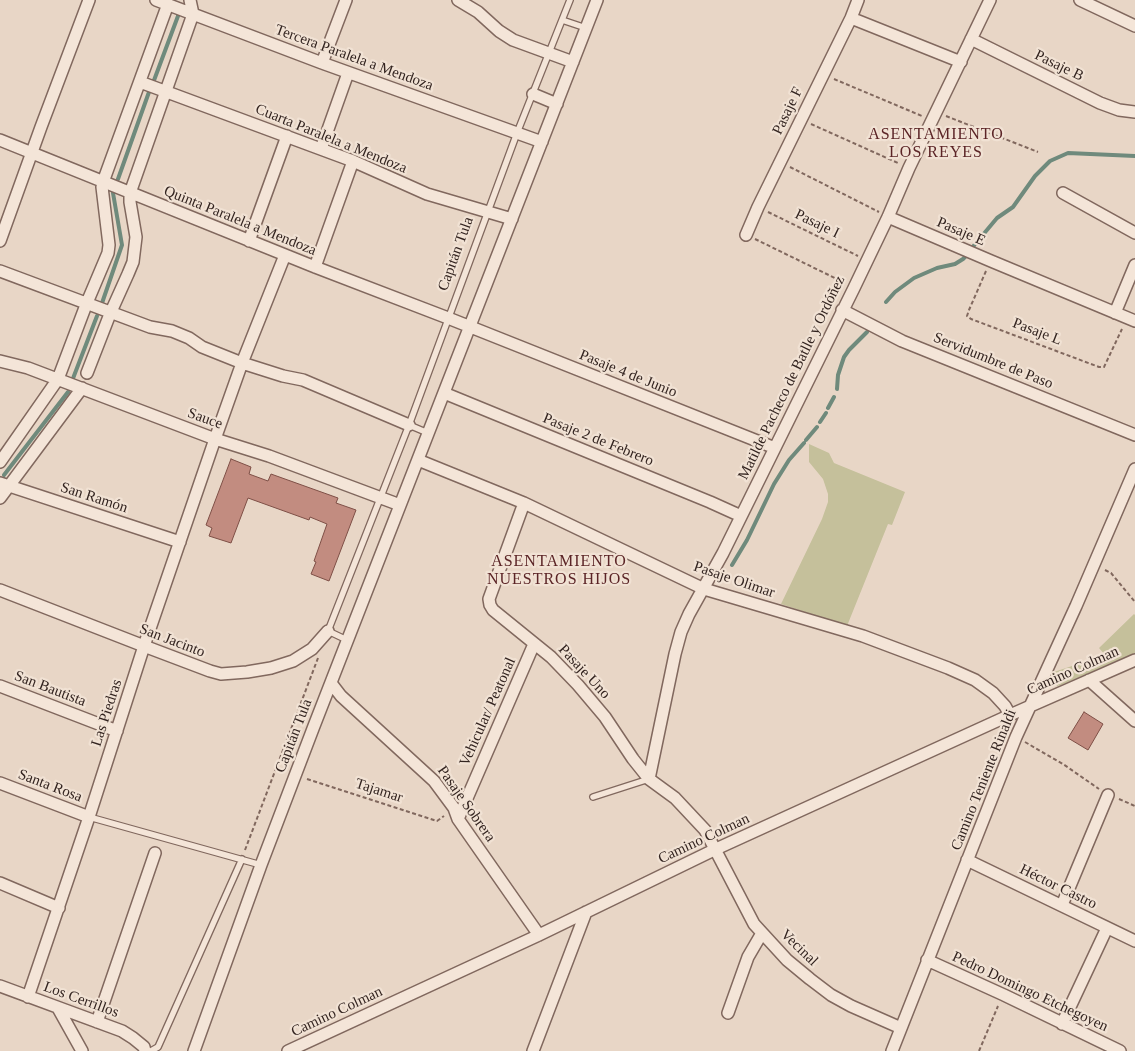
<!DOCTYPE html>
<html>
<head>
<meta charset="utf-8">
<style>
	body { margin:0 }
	canvas { display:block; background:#e8d6c6 }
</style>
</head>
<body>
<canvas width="1135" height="1051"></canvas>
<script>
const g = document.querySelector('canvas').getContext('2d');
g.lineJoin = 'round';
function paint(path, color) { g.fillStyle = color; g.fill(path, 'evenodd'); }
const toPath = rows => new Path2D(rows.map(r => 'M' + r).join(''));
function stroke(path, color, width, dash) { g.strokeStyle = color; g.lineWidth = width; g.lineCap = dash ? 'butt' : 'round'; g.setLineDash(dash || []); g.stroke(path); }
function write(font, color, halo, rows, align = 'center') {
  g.font = font + ' "Times New Roman",serif'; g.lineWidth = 4.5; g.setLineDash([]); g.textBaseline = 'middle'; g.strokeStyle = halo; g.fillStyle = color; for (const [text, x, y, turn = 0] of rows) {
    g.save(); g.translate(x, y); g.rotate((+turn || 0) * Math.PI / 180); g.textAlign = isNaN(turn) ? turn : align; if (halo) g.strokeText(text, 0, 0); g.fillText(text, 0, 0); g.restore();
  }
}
const green = toPath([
	[809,444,829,453,834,463,905,492,892,525,888,524,847,626,781,604,822,519,828,502,828,494,823,479,809,462],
	[1134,614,1135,615,1135,653,1061,685,1057,686,1052,682,1050,678,1051,673,1105,655,1099,648]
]);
const stream = toPath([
	[153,83,178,16,178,13],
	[118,179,149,92],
	[971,249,997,218,1013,207,1035,176,1050,161,1068,153,1135,156],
	[886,302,895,292,914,278,937,268,955,264,963,259,966,256],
	[101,306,122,245,113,193],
	[72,381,97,316],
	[837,389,838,375,844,357,849,350,867,332],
	[828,408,834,397],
	[820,422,826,413],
	[806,440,817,427],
	[4,475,68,392],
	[732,565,747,540,774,484,789,460,804,443]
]);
const building = toPath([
	[231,459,251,467,249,474,268,481,271,474,338,498,336,503,356,510,329,581,311,574,316,562,314,561,327,524,310,517,309,520,248,498,231,543,209,536,212,528,206,525,231,459],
	[1084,712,1103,724,1088,750,1068,738,1084,712]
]);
const path = toPath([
	[834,79,922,116],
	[946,116,1038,152],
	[811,124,898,163],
	[790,167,879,212],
	[768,212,858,256],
	[755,239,843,282],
	[986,271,969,310,967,316,971,319,1099,367,1104,367,1122,329],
	[1105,570,1111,573,1135,602],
	[1025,742,1063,764,1099,789],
	[307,779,437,821,444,816],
	[1119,799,1135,806],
	[245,850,318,658],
	[979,1051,998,1006]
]);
const service = toPath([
	[562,20,586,28],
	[428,433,409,425,517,133,570,0],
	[347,640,328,631,409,425],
	[593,797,649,779],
	[89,817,261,865],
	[151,1051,158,1047,242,859]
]);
const minor = toPath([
	[156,0,322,63,542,142],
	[458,0,478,12,499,31,513,40,573,62],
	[1080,0,1135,26],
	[851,18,961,62],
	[971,39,1100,103,1119,110,1135,112],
	[322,63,346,0],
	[140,82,353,161,427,194,512,219],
	[533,94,557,104],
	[0,140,315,267,448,318,775,448],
	[321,149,348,73],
	[1063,193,1135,233],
	[888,217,991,261,1135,321],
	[746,235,758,207,851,18,858,0],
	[0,241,41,127,89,0],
	[249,241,287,136],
	[315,267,353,161],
	[0,271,150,327,172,331,189,338,202,347,242,363,283,376,303,380,409,425],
	[842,310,902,341,1135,435],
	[1115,313,1135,265],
	[0,361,28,368,215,439,269,456,400,505],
	[87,373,110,314,128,274,133,262,136,237,130,202,130,193,193,14,190,0],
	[444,393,710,502,741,516],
	[418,460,524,503,704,589,863,636,948,668,975,680,993,693,1005,706,1010,715],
	[0,462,58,379,86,305,108,253,109,245,102,187,103,182,168,4,166,0],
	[0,483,180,542],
	[0,498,82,388],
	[524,503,489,599,490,605,493,610,551,657,578,685,605,717,633,759,649,779,675,798,705,830,754,924,787,960,810,979,831,995,851,1006,901,1028],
	[0,590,144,646,210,671,221,674,247,672,271,668,293,661,312,649,328,631],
	[1089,680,1135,721],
	[331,683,341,696,434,781,454,808,458,819,539,935],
	[0,686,117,731],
	[649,779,675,654,681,632,689,614,723,553,854,288,888,217,909,168,990,0],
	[0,783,89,817],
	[458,819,534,644],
	[967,860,1135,941],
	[0,883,59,908],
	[1062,905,1108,795],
	[927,960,1004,995,1120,1051],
	[0,986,122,1031,133,1038,144,1047,145,1051],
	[28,997,89,817,144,646,215,439,242,363,285,255],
	[58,1008,82,1051],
	[728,1013,748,957,762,933],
	[97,1022,155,853],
	[1062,1024,1107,928],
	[194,1051,261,865,314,726,597,0],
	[288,1051,539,935,716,849,1010,715,1135,660],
	[533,1051,586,912],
	[892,1051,1016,737,1076,606,1135,469]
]);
const streetNames = [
	["Tercera Paralela a Mendoza",354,58,20],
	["Pasaje B",1059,66,26],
	["Pasaje F",788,111,-64],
	["Cuarta Paralela a Mendoza",331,139,22],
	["Quinta Paralela a Mendoza",240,221,22],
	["Pasaje I",817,224,26],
	["Pasaje E",961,232,23],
	["Capitán Tula",456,254,-70],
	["Pasaje L",1037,332,21],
	["Servidumbre de Paso",993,361,22],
	["Pasaje 4 de Junio",628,374,22],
	["Matilde Pacheco de Batlle y Ordóñez",792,378,-64],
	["Sauce",205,419,20],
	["Pasaje 2 de Febrero",598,440,22],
	["San Ramón",94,498,18],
	["Pasaje Olimar",734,580,19],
	["San Jacinto",172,641,21],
	["Camino Colman",1073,671,-24],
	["Pasaje Uno",584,672,47],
	["San Bautista",50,689,21],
	["Vehicular/ Peatonal",488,712,-66],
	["Las Piedras",107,713,-72],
	["Capitán Tula",294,736,-69],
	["Camino Teniente Rinaldi",984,780,-68],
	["Santa Rosa",50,786,21],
	["Tajamar",379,791,18],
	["Pasaje Sobrera",466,804,55],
	["Camino Colman",704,839,-25],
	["Héctor Castro",1058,887,26],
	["Vecinal",799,948,44],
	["Pedro Domingo Etchegoyen",1030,992,25],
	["Los Cerrillos",81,1000,20],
	["Camino Colman",337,1012,-25]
];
const neighbourhoodNames = [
	["ASENTAMIENTO",936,135],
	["LOS REYES",936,153],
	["ASENTAMIENTO",559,562],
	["NUESTROS HIJOS",559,580]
];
paint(green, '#c5c09b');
stroke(stream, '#6f8a7c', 4);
paint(building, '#c28c80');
stroke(building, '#7e4f46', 1);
stroke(service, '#81685e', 8);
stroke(minor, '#81685e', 14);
stroke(path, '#81685e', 2, [4, 2.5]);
stroke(service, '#f4e5d8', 5.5);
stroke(minor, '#f4e5d8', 11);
write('15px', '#332420', '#f1e2d4', streetNames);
g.letterSpacing = '1px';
write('16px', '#5b2426', '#f1e2d4', neighbourhoodNames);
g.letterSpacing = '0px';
</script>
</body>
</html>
